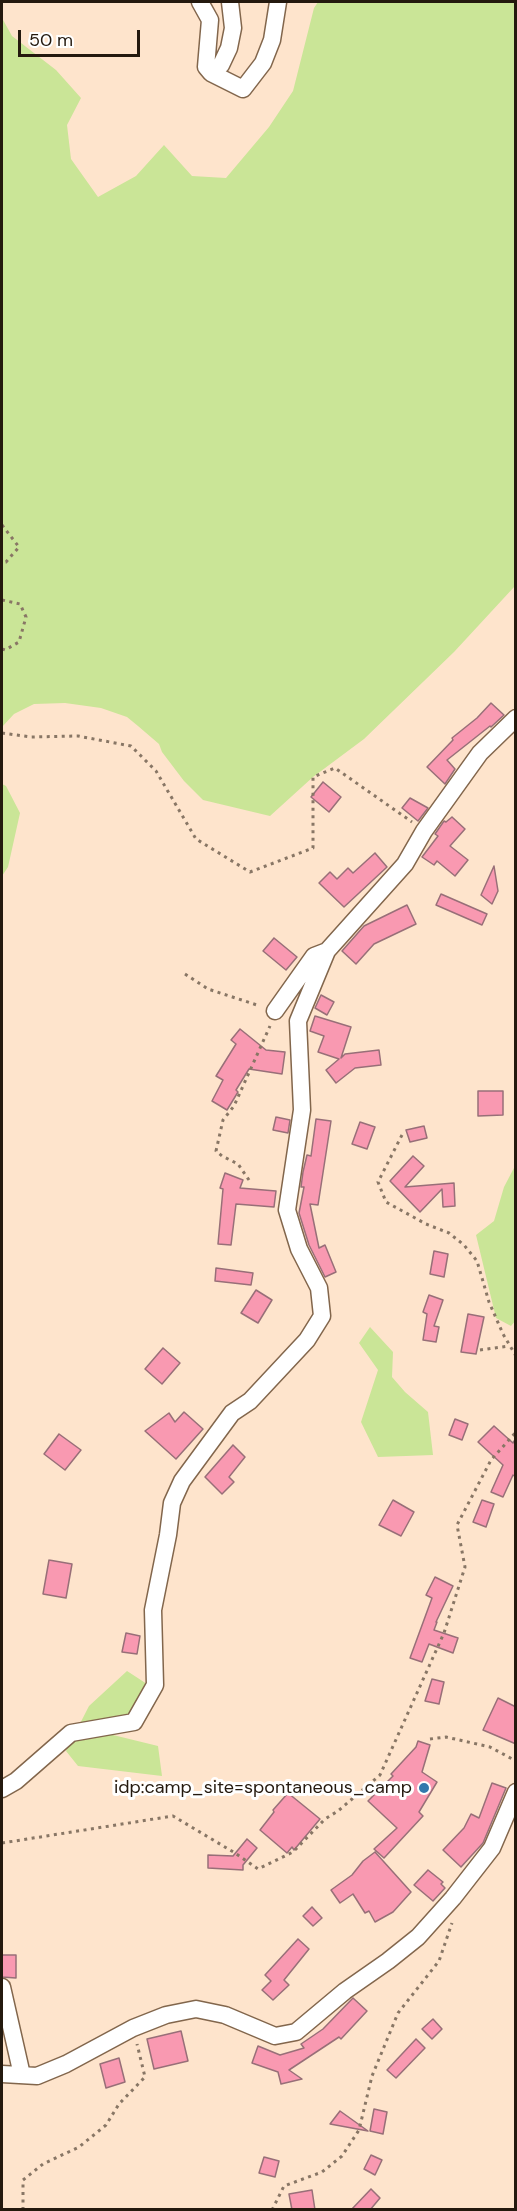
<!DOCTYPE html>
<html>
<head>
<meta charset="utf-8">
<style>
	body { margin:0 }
	#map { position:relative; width:517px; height:2211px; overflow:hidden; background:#fee4cc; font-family:"DM Sans",sans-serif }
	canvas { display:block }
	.frame { position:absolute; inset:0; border:3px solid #24190e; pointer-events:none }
	.scale { position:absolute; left:18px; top:30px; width:122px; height:27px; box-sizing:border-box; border:3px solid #24190e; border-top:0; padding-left:8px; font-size:18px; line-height:21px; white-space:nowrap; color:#24190e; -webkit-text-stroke:4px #fff; paint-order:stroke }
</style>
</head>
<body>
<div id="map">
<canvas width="517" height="2211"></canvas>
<div class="frame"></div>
<div class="scale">50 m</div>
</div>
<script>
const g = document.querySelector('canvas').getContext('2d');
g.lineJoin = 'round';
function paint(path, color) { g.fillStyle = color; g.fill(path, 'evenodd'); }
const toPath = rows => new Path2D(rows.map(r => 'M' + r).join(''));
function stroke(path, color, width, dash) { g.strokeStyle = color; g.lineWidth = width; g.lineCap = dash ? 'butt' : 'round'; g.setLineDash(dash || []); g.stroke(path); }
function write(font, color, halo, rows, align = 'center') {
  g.font = font + ' "DM Sans",sans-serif'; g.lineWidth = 6; g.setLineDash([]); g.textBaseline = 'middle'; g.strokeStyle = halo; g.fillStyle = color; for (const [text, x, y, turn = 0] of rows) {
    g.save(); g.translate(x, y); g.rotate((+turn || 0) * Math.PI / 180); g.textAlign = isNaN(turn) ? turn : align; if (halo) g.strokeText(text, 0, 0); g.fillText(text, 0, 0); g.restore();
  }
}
const green = toPath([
	[318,2,515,2,515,586,454,652,364,739,313,777,270,816,203,800,184,781,162,752,159,744,138,726,127,717,101,708,65,703,34,704,14,714,2,727,2,734,2,18,12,36,56,70,81,98,67,125,71,159,98,197,136,176,164,145,192,176,226,178,269,127,293,91,314,8],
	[2,784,6,786,20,813,8,867,2,876],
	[515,1166,516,1320,511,1326,496,1318,476,1235,494,1221,504,1187],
	[370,1327,393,1352,392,1377,405,1392,428,1412,433,1455,378,1457,361,1422,378,1370,359,1343],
	[127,1671,147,1684,138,1710,109,1734,158,1746,162,1776,78,1766,66,1751,89,1706]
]);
const building = toPath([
	[491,703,504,715,491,727,490,726,447,760,455,769,445,784,427,767,453,740,452,738,477,718,491,703],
	[323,782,341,797,329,812,311,797,323,782],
	[410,798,428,808,418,821,402,808,410,798],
	[452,817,465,829,450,846,468,860,455,876,437,861,434,865,422,857,438,836,435,834,444,821,446,822,452,817],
	[375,853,387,867,344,907,319,883,330,872,337,879,348,868,353,873,375,853],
	[494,866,498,891,492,904,481,895,494,866],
	[441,894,487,914,482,925,436,905,441,894],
	[407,905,416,924,374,944,356,964,342,951,364,926,407,905],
	[274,938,297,957,286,970,263,951,274,938],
	[321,995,334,1002,327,1015,315,1008,321,995],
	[315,1016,351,1027,341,1058,345,1054,379,1050,381,1065,355,1068,336,1083,326,1070,339,1059,318,1052,324,1036,310,1031,315,1016],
	[240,1029,266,1050,285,1052,282,1074,249,1069,236,1090,238,1092,227,1110,212,1101,223,1080,216,1076,236,1044,231,1040,240,1029],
	[478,1091,503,1091,503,1115,478,1116,478,1091],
	[276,1117,290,1120,288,1133,273,1130,276,1117],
	[316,1119,331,1121,318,1205,310,1204,319,1248,325,1245,336,1272,325,1277,309,1245,299,1213,304,1187,301,1187,303,1172,307,1155,311,1156,316,1119],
	[360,1122,375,1127,367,1149,352,1144,360,1122],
	[424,1126,427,1138,410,1142,406,1130,424,1126],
	[413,1156,424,1166,405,1187,454,1183,455,1206,443,1207,442,1189,420,1212,390,1181,413,1156],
	[225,1173,243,1180,240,1188,276,1191,274,1207,236,1204,231,1245,218,1244,223,1189,220,1188,225,1173],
	[434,1251,448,1254,444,1277,430,1274,434,1251],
	[216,1268,253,1273,251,1285,215,1281,216,1268],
	[256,1290,272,1300,258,1323,241,1313,256,1290],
	[429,1295,443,1300,434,1326,439,1327,436,1342,423,1340,427,1314,423,1312,429,1295],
	[468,1314,484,1317,476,1354,461,1352,468,1314],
	[163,1348,180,1363,162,1384,145,1369,163,1348],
	[184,1412,203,1429,176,1459,145,1431,169,1413,175,1422,184,1412],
	[455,1419,468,1424,462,1440,449,1435,455,1419],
	[494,1426,513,1443,516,1438,516,1477,513,1475,503,1497,491,1492,503,1465,478,1442,494,1426],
	[59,1434,81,1450,65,1470,44,1454,59,1434],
	[233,1445,245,1457,229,1477,234,1482,222,1494,205,1477,233,1445],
	[393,1500,414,1512,401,1536,379,1525,393,1500],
	[482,1500,494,1504,486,1527,473,1522,482,1500],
	[49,1560,72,1564,66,1598,43,1594,49,1560],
	[435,1577,453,1586,436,1622,437,1622,434,1630,458,1638,453,1653,429,1644,422,1662,410,1658,432,1598,426,1595,435,1577],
	[126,1633,140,1636,137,1654,122,1652,126,1633],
	[432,1679,444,1682,439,1704,425,1701,432,1679],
	[498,1698,516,1707,516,1744,483,1730,498,1698],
	[418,1741,430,1745,422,1772,437,1782,419,1812,423,1816,384,1858,374,1849,397,1828,368,1801,393,1776,391,1774,416,1747,418,1741],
	[492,1783,506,1788,483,1843,461,1867,443,1850,464,1828,471,1814,479,1818,492,1783],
	[288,1793,320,1819,294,1850,292,1847,287,1853,260,1830,274,1812,273,1810,288,1793],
	[247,1839,257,1848,243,1865,243,1870,208,1868,208,1855,233,1856,247,1839],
	[375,1852,411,1892,393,1912,375,1922,369,1911,365,1913,353,1894,340,1903,331,1890,352,1875,363,1861,375,1852],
	[428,1870,443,1882,441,1884,445,1888,433,1901,414,1885,428,1870],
	[312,1907,322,1918,313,1926,303,1916,312,1907],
	[298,1939,309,1949,284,1980,289,1985,273,2000,262,1990,271,1981,265,1975,298,1939],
	[2,1955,16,1955,16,1978,2,1977,2,1955],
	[353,1998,367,2011,341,2039,339,2037,289,2070,302,2079,281,2084,278,2072,252,2063,258,2046,280,2055,304,2048,301,2044,323,2029,353,1998],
	[433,2019,442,2029,432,2039,422,2029,433,2019],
	[181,2031,188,2061,154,2069,147,2039,181,2031],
	[416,2039,425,2048,396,2078,387,2070,416,2039],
	[119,2058,125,2082,106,2088,100,2064,119,2058],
	[374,2109,387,2112,383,2134,370,2131,374,2109],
	[340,2111,368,2131,330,2124,340,2111],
	[371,2155,382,2160,375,2175,364,2169,371,2155],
	[264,2157,279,2161,275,2177,259,2173,264,2157],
	[371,2189,380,2198,370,2210,351,2210,371,2189],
	[312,2190,315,2210,292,2210,289,2194,312,2190]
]);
const path = toPath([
	[2,525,19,547,6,562,2,562],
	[2,600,20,604,26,617,19,642,5,650,2,649],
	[2,733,31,737,78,736,131,746,156,771,196,839,250,872,313,848,313,777,335,768,412,822],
	[185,974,208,989,260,1006],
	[402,1135,378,1182,386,1202,426,1224,449,1233,464,1245,477,1261,489,1302,503,1334,516,1356],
	[249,1180,238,1164,222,1156,216,1151,223,1120,234,1106,270,1026],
	[480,1350,509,1346],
	[430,1739,446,1737,490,1747,516,1761],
	[2,1843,173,1816,235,1853,258,1869,293,1852,325,1819,338,1811,380,1775,444,1633,465,1567,457,1525,491,1460,516,1432],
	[23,2210,23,2180,43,2164,79,2147,106,2125,119,2104,145,2077,137,2044],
	[272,2210,284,2186,322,2172,342,2156,359,2130,372,2076,398,2013,439,1961,452,1923]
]);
const minor = toPath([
	[200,2,210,20,206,67,211,73,221,65,229,48,233,28,230,2],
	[211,73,243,89,263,63,272,40,278,2],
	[275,1011,314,956,327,951],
	[2,1789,16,1781,71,1733,134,1722,155,1685,153,1610,168,1535,172,1503,182,1481,232,1413,250,1401,307,1340,322,1316,319,1288,299,1249,287,1210,302,1110,298,1021,327,951,405,864,424,831,480,753,516,718],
	[2,1987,22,2075],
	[2,2074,37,2076,66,2064,133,2028,166,2015,196,2009,225,2015,275,2036,296,2032,345,1991,388,1961,418,1937,453,1898,492,1848,516,1792]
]);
const markers = [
	[424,1788,6,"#3279ad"]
];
const poiNames = [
	["idp:camp_site=spontaneous_camp",412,1788]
];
paint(green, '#cae597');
paint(building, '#f999b1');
stroke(building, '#986f78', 1.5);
stroke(minor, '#82664c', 19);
stroke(path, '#887665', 3, [3, 4.5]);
stroke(minor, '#fff', 16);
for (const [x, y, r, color] of markers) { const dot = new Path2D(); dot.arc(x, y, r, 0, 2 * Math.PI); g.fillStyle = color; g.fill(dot); stroke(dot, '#fff', 2); }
write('18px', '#24190e', '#fff', poiNames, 'right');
</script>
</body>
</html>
